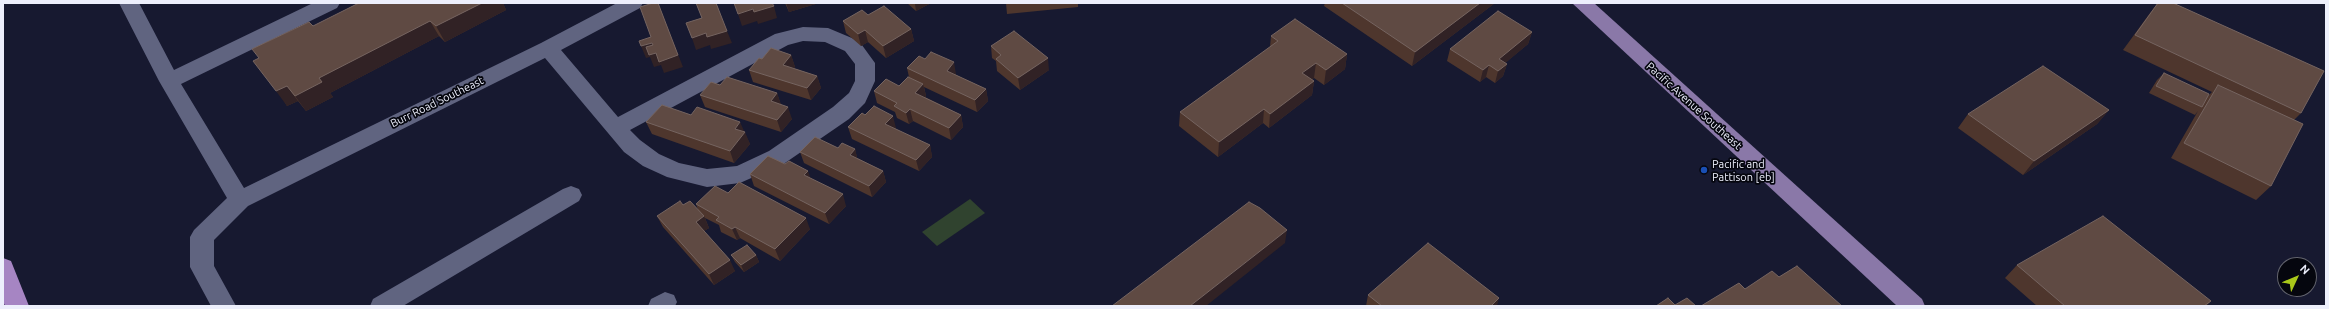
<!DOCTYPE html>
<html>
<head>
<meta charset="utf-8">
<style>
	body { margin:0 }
	#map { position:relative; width:2329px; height:309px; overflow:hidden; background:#171930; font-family:Ubuntu,sans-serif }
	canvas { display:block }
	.frame { position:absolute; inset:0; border:4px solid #edeffc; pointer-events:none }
	.north { position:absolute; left:2277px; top:257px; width:40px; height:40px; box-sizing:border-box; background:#05060e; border:1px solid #62636d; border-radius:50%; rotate:46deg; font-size:11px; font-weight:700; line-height:16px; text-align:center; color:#edeffc }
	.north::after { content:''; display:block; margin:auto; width:14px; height:18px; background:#a9c71a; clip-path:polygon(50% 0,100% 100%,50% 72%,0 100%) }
</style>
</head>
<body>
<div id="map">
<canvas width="2329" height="309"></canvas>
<div class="frame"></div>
<div class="north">N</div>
</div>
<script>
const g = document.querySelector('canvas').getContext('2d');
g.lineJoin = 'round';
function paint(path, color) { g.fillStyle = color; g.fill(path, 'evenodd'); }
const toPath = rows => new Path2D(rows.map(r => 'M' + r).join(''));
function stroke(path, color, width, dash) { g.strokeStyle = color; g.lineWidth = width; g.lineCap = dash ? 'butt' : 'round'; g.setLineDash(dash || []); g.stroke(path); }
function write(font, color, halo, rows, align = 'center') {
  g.font = font + ' Ubuntu,sans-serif'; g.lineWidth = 3.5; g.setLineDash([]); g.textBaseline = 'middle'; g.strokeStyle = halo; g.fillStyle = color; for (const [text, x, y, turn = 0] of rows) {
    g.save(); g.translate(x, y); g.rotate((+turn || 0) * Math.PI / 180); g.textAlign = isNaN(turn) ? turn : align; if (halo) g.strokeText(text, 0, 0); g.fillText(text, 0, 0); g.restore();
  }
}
const green = toPath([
	[970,199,985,213,937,246,922,232]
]);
const minor = toPath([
	[119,3,139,3,174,70,313,3,340,3,337,8,181,84,244,188,541,43,617,3,643,3,640,8,561,50,618,117,775,34,803,27,828,28,859,41,875,63,875,81,865,103,849,119,785,163,740,183,707,187,667,177,643,166,624,152,545,58,248,206,214,240,214,266,236,306,211,306,190,267,190,237,194,230,227,198,159,81,119,3],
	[803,41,825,42,845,51,855,64,855,81,849,93,833,107,769,151,737,166,707,169,679,163,659,154,640,140,630,130,788,45,803,41],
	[571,186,579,189,582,195,579,201,403,306,370,306,373,299,563,189,571,186],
	[665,292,674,295,677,302,675,306,648,306,651,299,665,292]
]);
const major = toPath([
	[1572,3,1594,3,1922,299,1925,306,1897,306,1572,3]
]);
const highway = toPath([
	[3,258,11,261,29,306,5,306,3,301,3,258]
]);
const wall = toPath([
	[503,3,506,10,445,42,439,36,330,93,333,97,306,111,298,101,287,106,259,58,313,26],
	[785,3,819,3,789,12],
	[907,3,931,3,916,11],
	[1006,3,1078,3,1078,7,1007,14],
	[1325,3,1495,3,1412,66,1324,6],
	[2158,3,2173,3,2301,113,2294,120,2271,186,2256,200,2171,158,2198,111,2195,115,2149,93,2157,80,2164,73,2208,96,2212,92,2123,50,2150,13],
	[868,15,911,29,914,41,886,58,868,42,861,46,846,33,843,21],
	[1532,32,1528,44,1505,63,1507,64,1503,76,1495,83,1486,77,1480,82,1447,61,1450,49],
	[1271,36,1347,54,1345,69,1324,85,1314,78,1312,79,1314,81,1312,95,1269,128,1263,123,1218,157,1179,126,1180,112,1270,47],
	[991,46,1049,70,1020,90,997,71,996,61,992,58],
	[791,55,795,67,793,68,817,76,821,88,811,100,753,82,749,70,762,59],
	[907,68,956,74,956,75,986,89,988,101,977,112,924,87,926,96,925,97,961,115,963,127,951,140,913,121,909,124,897,118,895,112,877,103,874,91,899,86,909,77],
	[720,85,777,93,781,105,792,119,781,132,705,107,700,95],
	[2109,110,2097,124,2023,175,1958,128,1968,114],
	[691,115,744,132,750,144,734,163,652,134,646,122],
	[848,127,896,128,895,129,930,145,932,157,919,171,852,139],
	[838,148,855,149,857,158,883,171,886,182,872,197,804,163,800,152],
	[750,174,811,178,846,206,829,224,754,186],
	[728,193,810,229,780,261,740,238,737,240,721,232,719,225,705,218,709,228,704,231,735,271,714,285,663,227,657,216,683,205,698,210,696,204],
	[731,255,756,255,759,262,744,272,735,262],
	[2017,265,2211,301,2206,306,2037,306,2005,278],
	[1368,295,1497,306,1366,306]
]);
const shadedWall = toPath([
	[482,3,504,3,503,3,506,10,445,42,436,26],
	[658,3,683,67,664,73,661,65,654,67,650,57,646,58,641,46,652,43],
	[786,3,819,3,789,12],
	[916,3,931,3,916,11,915,4],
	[1480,3,1495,3,1412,66,1415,52],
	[774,6,777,18,758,24,757,21,742,26,738,14,753,9],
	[430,21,439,36,330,93,333,97,306,111,295,96,319,78],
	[911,29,914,41,886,58,883,46],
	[865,30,868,42,861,46,858,34],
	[727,31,732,43,711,49,710,45,696,50,692,38,706,33],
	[1532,32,1528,44,1497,70,1499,59],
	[1347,54,1345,69,1324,85,1326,70],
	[791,55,795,67,787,77,783,65],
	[1048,58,1049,70,1020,90,1018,78],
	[954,62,956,74,949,82,947,71],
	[1316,63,1314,78,1301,87,1302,73],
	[1507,64,1503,76,1495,83,1498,71],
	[1489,65,1486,77,1480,82,1483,70],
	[817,76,821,88,811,100,807,88],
	[1314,81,1312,95,1269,128,1270,114],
	[923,84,926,96,918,105,915,93],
	[287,86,298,101,287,106,276,91],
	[986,89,988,101,977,112,975,100],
	[777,93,781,105,771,101],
	[788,107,792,119,781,132,777,120],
	[910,109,913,121,909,124,906,113],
	[1264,109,1263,123,1218,157,1219,142],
	[2109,110,2097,124,2023,175,2034,161],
	[961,115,963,127,951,140,949,128],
	[893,116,896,128,888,136,885,124],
	[740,122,745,133,745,132,750,144,734,163,730,151,735,129],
	[930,145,932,157,919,171,916,160],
	[855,149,858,161,850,155],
	[808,171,812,182,804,175],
	[883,171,886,182,872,197,869,186],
	[843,194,846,206,829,224,825,213],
	[704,216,709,228,701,233,696,222],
	[806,218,810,229,780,261,775,249],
	[735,227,740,238,737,240,732,229],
	[1287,230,1285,243,1206,306,1190,306],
	[756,255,759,262,744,272,741,265],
	[730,260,735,271,714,285,709,274],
	[1499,298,1497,306,1491,306]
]);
const building = toPath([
	[359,3,482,3,436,26,430,21,319,78,322,82,295,96,287,86,276,91,253,61,259,58,252,49,309,22,313,26,359,3],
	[653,3,658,3,678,55,659,62,656,53,649,55,646,47,653,45,652,43,641,46,639,41,651,37,640,7,653,3],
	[696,3,716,3,727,31,707,37,706,33,692,38,686,23,702,18,696,3],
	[734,3,772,3,774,6,754,12,753,9,738,14,734,3],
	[1342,3,1480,3,1415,52,1342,3],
	[2158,3,2173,3,2324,71,2301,113,2135,35,2158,3],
	[884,6,911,29,883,46,865,30,858,34,843,21,862,10,868,15,884,6],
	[1498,11,1532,32,1499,59,1507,64,1498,71,1489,65,1483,70,1450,49,1498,11],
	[1295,19,1347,54,1326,70,1316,63,1302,73,1314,81,1270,114,1264,109,1219,142,1180,112,1278,41,1271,36,1295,19],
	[1014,31,1048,58,1018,78,996,59,1001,55,991,46,1014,31],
	[771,48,791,55,783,65,817,76,807,88,749,70,759,58,762,59,771,48],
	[931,52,954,62,947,71,986,89,975,100,907,68,919,56,925,59,931,52],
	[2043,66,2109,110,2034,161,1968,114,2043,66],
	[2164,73,2209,94,2202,107,2156,86,2164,73],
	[727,77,777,93,771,101,788,107,777,120,700,95,711,82,720,85,727,77],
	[908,77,923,84,915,93,961,115,949,128,910,109,906,113,894,106,897,103,874,91,886,79,899,86,908,77],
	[2218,85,2303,124,2271,186,2184,143,2218,85],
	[662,105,691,115,697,107,740,122,735,129,745,132,730,151,646,122,662,105],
	[874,106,893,116,885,124,930,145,916,160,848,127,862,113,865,115,874,106],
	[815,137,838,148,842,143,855,149,850,155,883,171,869,186,800,152,815,137],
	[768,156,785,164,789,161,808,171,804,175,843,194,825,213,750,174,768,156],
	[739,182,806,218,775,249,735,227,732,229,716,220,719,217,696,204,715,186,728,193,739,182],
	[680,201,683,205,690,201,704,216,696,222,730,260,709,274,657,216,680,201],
	[1249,202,1260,208,1287,230,1190,306,1112,306,1249,202],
	[2103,216,2211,301,2204,306,2065,306,2017,265,2103,216],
	[1428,243,1499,298,1491,306,1382,306,1368,295,1428,243],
	[747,245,756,255,741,265,731,255,747,245],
	[1797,266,1842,306,1701,306,1739,283,1745,289,1772,271,1779,277,1797,266],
	[1668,298,1675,305,1687,298,1696,306,1656,306,1668,298]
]);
const markers = [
	[1704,170,4,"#1a4fb4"]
];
const streetNames = [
	["Burr Road Southeast",437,102,-26],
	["Pacific Avenue Southeast",1694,106,42]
];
const poiNames = [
	["Pacific and",1712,164],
	["Pattison [eb]",1712,177]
];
paint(green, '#30432f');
paint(minor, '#606480');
paint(major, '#8a78a8');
paint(highway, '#a685c3');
paint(wall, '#4e362d');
paint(shadedWall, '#312225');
paint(building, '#5f4a43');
stroke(building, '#756460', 1);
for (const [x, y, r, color] of markers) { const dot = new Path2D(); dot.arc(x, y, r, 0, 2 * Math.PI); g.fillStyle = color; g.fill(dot); stroke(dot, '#05060e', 1.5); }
write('11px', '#edeffc', '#05060e', streetNames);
write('11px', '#edeffc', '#05060e', poiNames, 'left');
</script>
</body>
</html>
